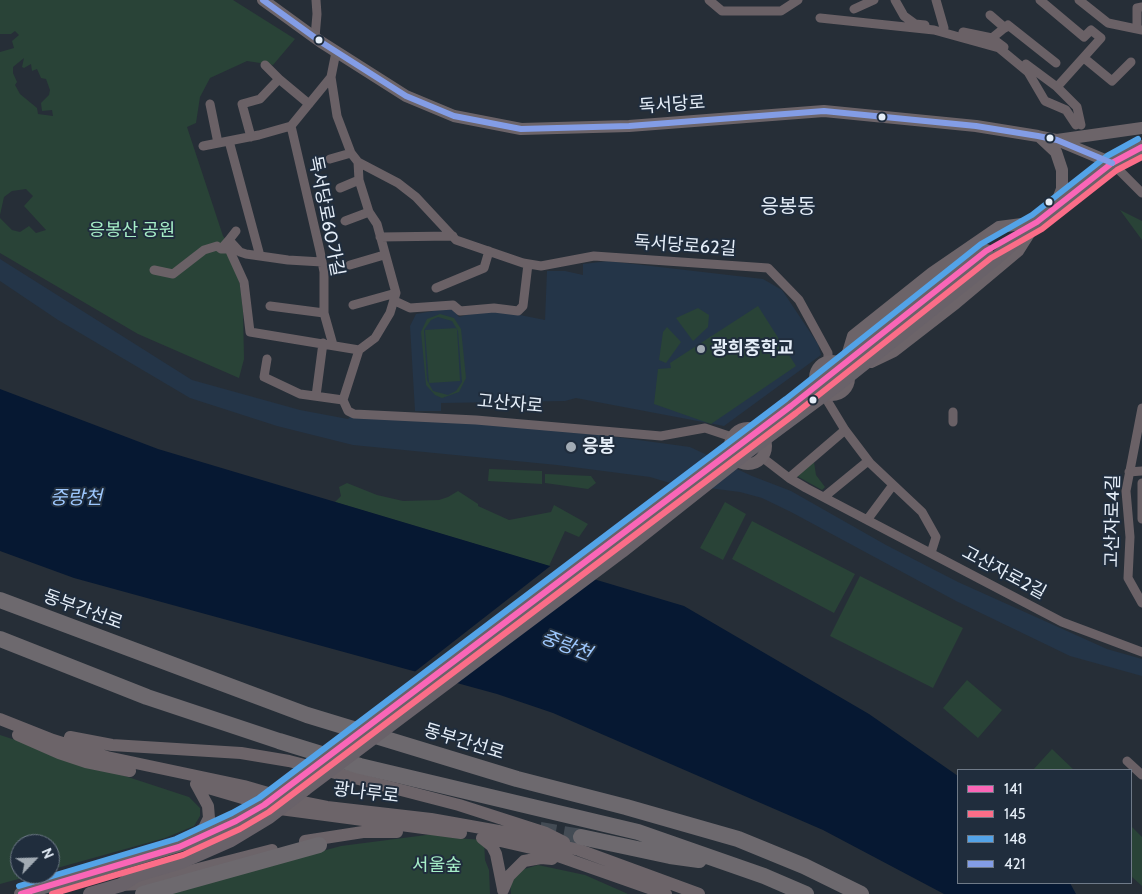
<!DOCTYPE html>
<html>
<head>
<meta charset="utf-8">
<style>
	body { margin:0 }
	#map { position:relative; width:1142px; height:894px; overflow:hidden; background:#262e37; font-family:Cabin,sans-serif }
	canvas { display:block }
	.legend { position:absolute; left:957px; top:769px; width:175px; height:115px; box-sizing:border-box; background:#202d3d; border:1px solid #6f7a88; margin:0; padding:6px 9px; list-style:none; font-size:15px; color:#e5eef8 }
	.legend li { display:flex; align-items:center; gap:10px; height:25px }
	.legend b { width:25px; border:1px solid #6f7a88 }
	.north { position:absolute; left:10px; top:834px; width:50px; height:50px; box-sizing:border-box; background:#202d3d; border:1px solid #6f7a88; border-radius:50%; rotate:66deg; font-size:14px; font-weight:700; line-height:20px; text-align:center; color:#e5eef8 }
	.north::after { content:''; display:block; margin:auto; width:18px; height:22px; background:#a2abb4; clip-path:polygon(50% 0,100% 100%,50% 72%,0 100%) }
</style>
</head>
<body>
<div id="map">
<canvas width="1142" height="894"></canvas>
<ul class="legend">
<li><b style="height:6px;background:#fa66b7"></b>141</li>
<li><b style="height:6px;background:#fb6d88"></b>145</li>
<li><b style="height:6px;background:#53a3e8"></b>148</li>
<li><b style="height:6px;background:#839de6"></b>421</li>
</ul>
<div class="north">N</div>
</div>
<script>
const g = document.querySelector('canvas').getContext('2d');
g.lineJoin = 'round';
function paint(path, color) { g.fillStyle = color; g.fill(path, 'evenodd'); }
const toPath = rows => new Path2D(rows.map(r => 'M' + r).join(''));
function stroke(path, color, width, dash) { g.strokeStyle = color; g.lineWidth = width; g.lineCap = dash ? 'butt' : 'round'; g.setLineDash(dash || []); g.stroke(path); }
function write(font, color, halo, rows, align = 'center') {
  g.font = font + ' Cabin,"Noto Sans KR",sans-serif'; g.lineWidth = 4; g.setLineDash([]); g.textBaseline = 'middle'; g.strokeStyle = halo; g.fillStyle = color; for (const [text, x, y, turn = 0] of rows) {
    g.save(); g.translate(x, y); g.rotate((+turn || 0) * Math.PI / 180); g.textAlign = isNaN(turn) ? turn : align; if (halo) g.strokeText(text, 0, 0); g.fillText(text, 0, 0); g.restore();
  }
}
const built = toPath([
	[0,259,192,380,300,410,348,419,351,416,543,427,690,447,752,476,791,491,886,545,958,582,1107,649,1142,659,1142,676,1070,656,956,601,791,512,762,498,740,492,670,483,650,477,557,465,353,445,277,426,190,398,58,320,0,281],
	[608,261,763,279,782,290,818,344,821,355,724,426,576,398,565,401,441,403,441,411,415,411,410,326,416,314,451,308,459,317,479,311,505,312,545,320,547,271,565,271,583,275,583,264]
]);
const green = toPath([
	[0,0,233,0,295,39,273,65,247,61,210,78,200,97,196,123,187,127,223,236,236,253,243,311,244,359,239,378,138,334,0,253,0,218,12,230,20,232,29,226,36,233,46,230,24,206,33,196,26,189,12,191,4,197,0,215,0,52,14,48,12,41,19,35,15,31,11,34,0,34],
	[24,58,22,67,24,68,31,64,32,71,37,69,41,78,46,79,50,90,49,95,41,103,42,111,52,110,53,116,38,114,37,108,20,94,15,85,17,82,13,73,13,67],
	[1120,210,1142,221,1142,240],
	[758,306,796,366,711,424,654,404,658,369,671,368,670,363],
	[698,308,709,315,708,327,693,341,676,318],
	[440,314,454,318,461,329,466,378,459,392,442,398,435,395,426,385,421,332,427,319],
	[438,317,452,321,458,331,462,382,456,391,448,395,433,391,427,380,424,330,431,320],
	[667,327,681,342,666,363,659,360,663,332],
	[457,328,460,381,429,383,425,330],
	[814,462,816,475,825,487,822,490,797,476],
	[489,469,542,471,542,484,488,481],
	[545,474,591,476,596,483,588,489,545,483],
	[347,483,377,495,403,501,439,500,448,497,458,491,478,504,478,506,509,520,551,512,554,505,588,524,579,537,565,531,549,566,335,502,341,496,339,487],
	[725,502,746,514,723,560,700,548],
	[752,521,855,574,834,613,732,559],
	[860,576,963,628,933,688,830,636],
	[967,680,1002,710,978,738,943,708],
	[0,735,189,797,200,808,200,816,194,826,165,838,50,870,50,844,20,844,20,874,37,874,0,884],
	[1052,749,1074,770,1033,770],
	[1131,826,1142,837,1142,886,1131,876],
	[434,834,455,838,484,840,485,860,489,870,490,894,162,894,341,846],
	[538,865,585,875,628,894,511,894,510,883,521,870]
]);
const water = toPath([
	[0,389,158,449,684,606,869,714,958,776,958,883,1070,883,1076,894,944,894,823,830,553,713,497,694,74,578,0,551]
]);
const pier = toPath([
	[553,564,593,576,454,685,412,674]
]);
const highwayTunnel = toPath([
	[540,830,581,837]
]);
const street = toPath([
	[709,0,722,11,781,11,798,0],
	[895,0,904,16,915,24,925,25],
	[936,0,944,28],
	[1040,0,1084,37,1091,30,1101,38,1057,87],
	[1079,0,1108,23,1142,30],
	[854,9,874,0],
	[990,15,1005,28],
	[820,18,934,30,999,48,1028,72,1045,101,1066,110,1076,125],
	[1137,29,1137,8,1142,7],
	[963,32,992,38,1004,47],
	[315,37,317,14,316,0],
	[992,38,1008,25,1056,63],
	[336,52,331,77,337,116,351,153,358,162,398,183,416,197,456,240,523,263,541,266,594,256,768,268,799,300,828,353,828,361],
	[1084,58,1112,81,1131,62],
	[1026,64,1057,87,1077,107,1081,125],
	[265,65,279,79],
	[210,104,218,143],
	[291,126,320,251,324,272,324,313,333,345],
	[251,137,242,104,260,99,279,79,309,104],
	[229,141,260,256],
	[203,146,259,135,291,126,331,77],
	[330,159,351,153],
	[1112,163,1142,193],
	[340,188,359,180],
	[345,221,369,212],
	[380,237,453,236],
	[229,240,236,231],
	[221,249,229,240,240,252,246,254,288,260,322,262],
	[350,265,384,255],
	[154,270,173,274,204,250,217,246,221,249,229,249,244,282,250,332,359,350,375,338,390,313,396,293,377,224,369,212,359,180,358,162],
	[436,288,484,268,489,251],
	[395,301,410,308,453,305,460,311,494,308,518,311,523,306,528,264],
	[353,305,396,293],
	[270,306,324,313],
	[359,350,343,400,348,411,354,414,476,420,661,436,705,428,732,437],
	[267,359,264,377,300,394,343,400],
	[827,395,828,402,845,430,870,463,922,512,936,537,931,553],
	[316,396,323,343],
	[1142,408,1126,491,1130,537,1128,578,1142,603],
	[953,422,953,412],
	[763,458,789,478,806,488,1062,622,1142,652],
	[1129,472,1142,471],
	[789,478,845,430],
	[1142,483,1142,519],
	[824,497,868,461],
	[867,520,893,485],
	[1127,761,1142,775]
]);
const secondary = toPath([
	[263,0,321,42,406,96,454,116,521,129,629,126,824,111,976,126,1038,136,1057,140,1112,163],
	[1040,137,1056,152,1062,170,1062,189,1055,207],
	[1057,140,1142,128],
	'815 378a17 17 0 1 1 34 0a17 17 0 1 1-34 0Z',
	[871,362,894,351,956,303,1018,251,1030,232],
	[844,366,853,336,932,273,999,227,1037,222],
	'730 446a18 18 0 1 1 36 0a18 18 0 1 1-36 0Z',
	[0,719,53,740,107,757,244,786,292,800,327,807,431,819,504,832,579,850,699,894],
	[18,735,59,753,86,762,130,771],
	[70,737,112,745,241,753,289,761,459,805,546,833,564,842],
	[198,785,280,809,461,833],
	[483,837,544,851,666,894],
	[191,838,204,828,209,818,208,806,196,784],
	[482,838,492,846,496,854,503,889],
	[305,841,363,832,397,832],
	[121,885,140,884,272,850],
	[503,890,509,876,524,861,541,858,552,859]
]);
const primary = toPath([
	[995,259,1055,207,1112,163,1142,147],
	[21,894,195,840,251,813,291,785],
	[90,894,121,885,137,875,181,862,231,840,269,817,305,789]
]);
const highway = toPath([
	[0,600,307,715,517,779,626,807,738,839,804,866,861,894],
	[0,639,147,697,279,741,360,766,638,832,764,876,806,894],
	[581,837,670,856,699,860],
	[143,894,319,845]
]);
const primaryBridge = toPath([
	[291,785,791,406,986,251],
	[305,789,622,551,747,452,836,386,995,259]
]);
const bus1 = toPath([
	[21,894,179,847,236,821,264,805,791,406,986,251,1037,222,1112,163,1142,147]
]);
const bus2 = toPath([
	[52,894,183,855,240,829,269,812,796,413,991,258,1042,229,1117,170,1142,157]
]);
const bus3 = toPath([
	[19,886,176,839,232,813,259,798,786,399,981,244,1032,215,1107,156,1138,139]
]);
const bus4 = toPath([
	[263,0,321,42,406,96,454,116,521,129,629,126,824,111,976,126,1038,136,1057,140,1112,163]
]);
const markers = [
	[319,40,4.5,"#e5eef8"],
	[882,117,4.5,"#e5eef8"],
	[1050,138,4.5,"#e5eef8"],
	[1049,202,4.5,"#e5eef8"],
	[701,349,5,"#a2abb4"],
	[813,400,4.5,"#e5eef8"],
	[571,447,6,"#a2abb4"]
];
const streetNames = [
	["독서당로",672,105,-4],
	["독서당로60가길",326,216,79],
	["독서당로62길",685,246,4],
	["고산자로",510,404,5],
	["고산자로4길",1113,521,-89],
	["고산자로2길",1004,573,28],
	["동부간선로",83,610,20],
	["동부간선로",464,742,17],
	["광나루로",366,793,7]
];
const parkNames = [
	["응봉산 공원",132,231],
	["서울숲",437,866]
];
const poiNames = [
	["광희중학교",711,349],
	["응봉",582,447]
];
const waterNames = [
	["중랑천",76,498],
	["중랑천",566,646,21]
];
const quarterNames = [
	["응봉동",788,207]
];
paint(built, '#243548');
paint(green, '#294337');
paint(water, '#061832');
paint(pier, '#262e37');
stroke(highwayTunnel, '#434b54', 16, [16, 8]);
stroke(street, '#6a6166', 9);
stroke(secondary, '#6c6469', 12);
stroke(primary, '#696269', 14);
stroke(highway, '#6d696e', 16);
stroke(primaryBridge, '#696269', 14);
stroke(bus1, '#fa66b7', 6);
stroke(bus2, '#fb6d88', 6);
stroke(bus3, '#53a3e8', 6);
stroke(bus4, '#839de6', 6);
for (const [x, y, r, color] of markers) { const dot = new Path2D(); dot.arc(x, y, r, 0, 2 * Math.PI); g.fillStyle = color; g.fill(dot); stroke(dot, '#202d3d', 2); }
write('18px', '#e5eef8', '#202d3d', streetNames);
write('18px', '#a6eec8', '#202d3d', parkNames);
write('bold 18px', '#e5eef8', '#202d3d', poiNames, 'left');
write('italic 19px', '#9ec8fe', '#202d3d', waterNames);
write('20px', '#e5eef8', '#202d3d', quarterNames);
</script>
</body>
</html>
